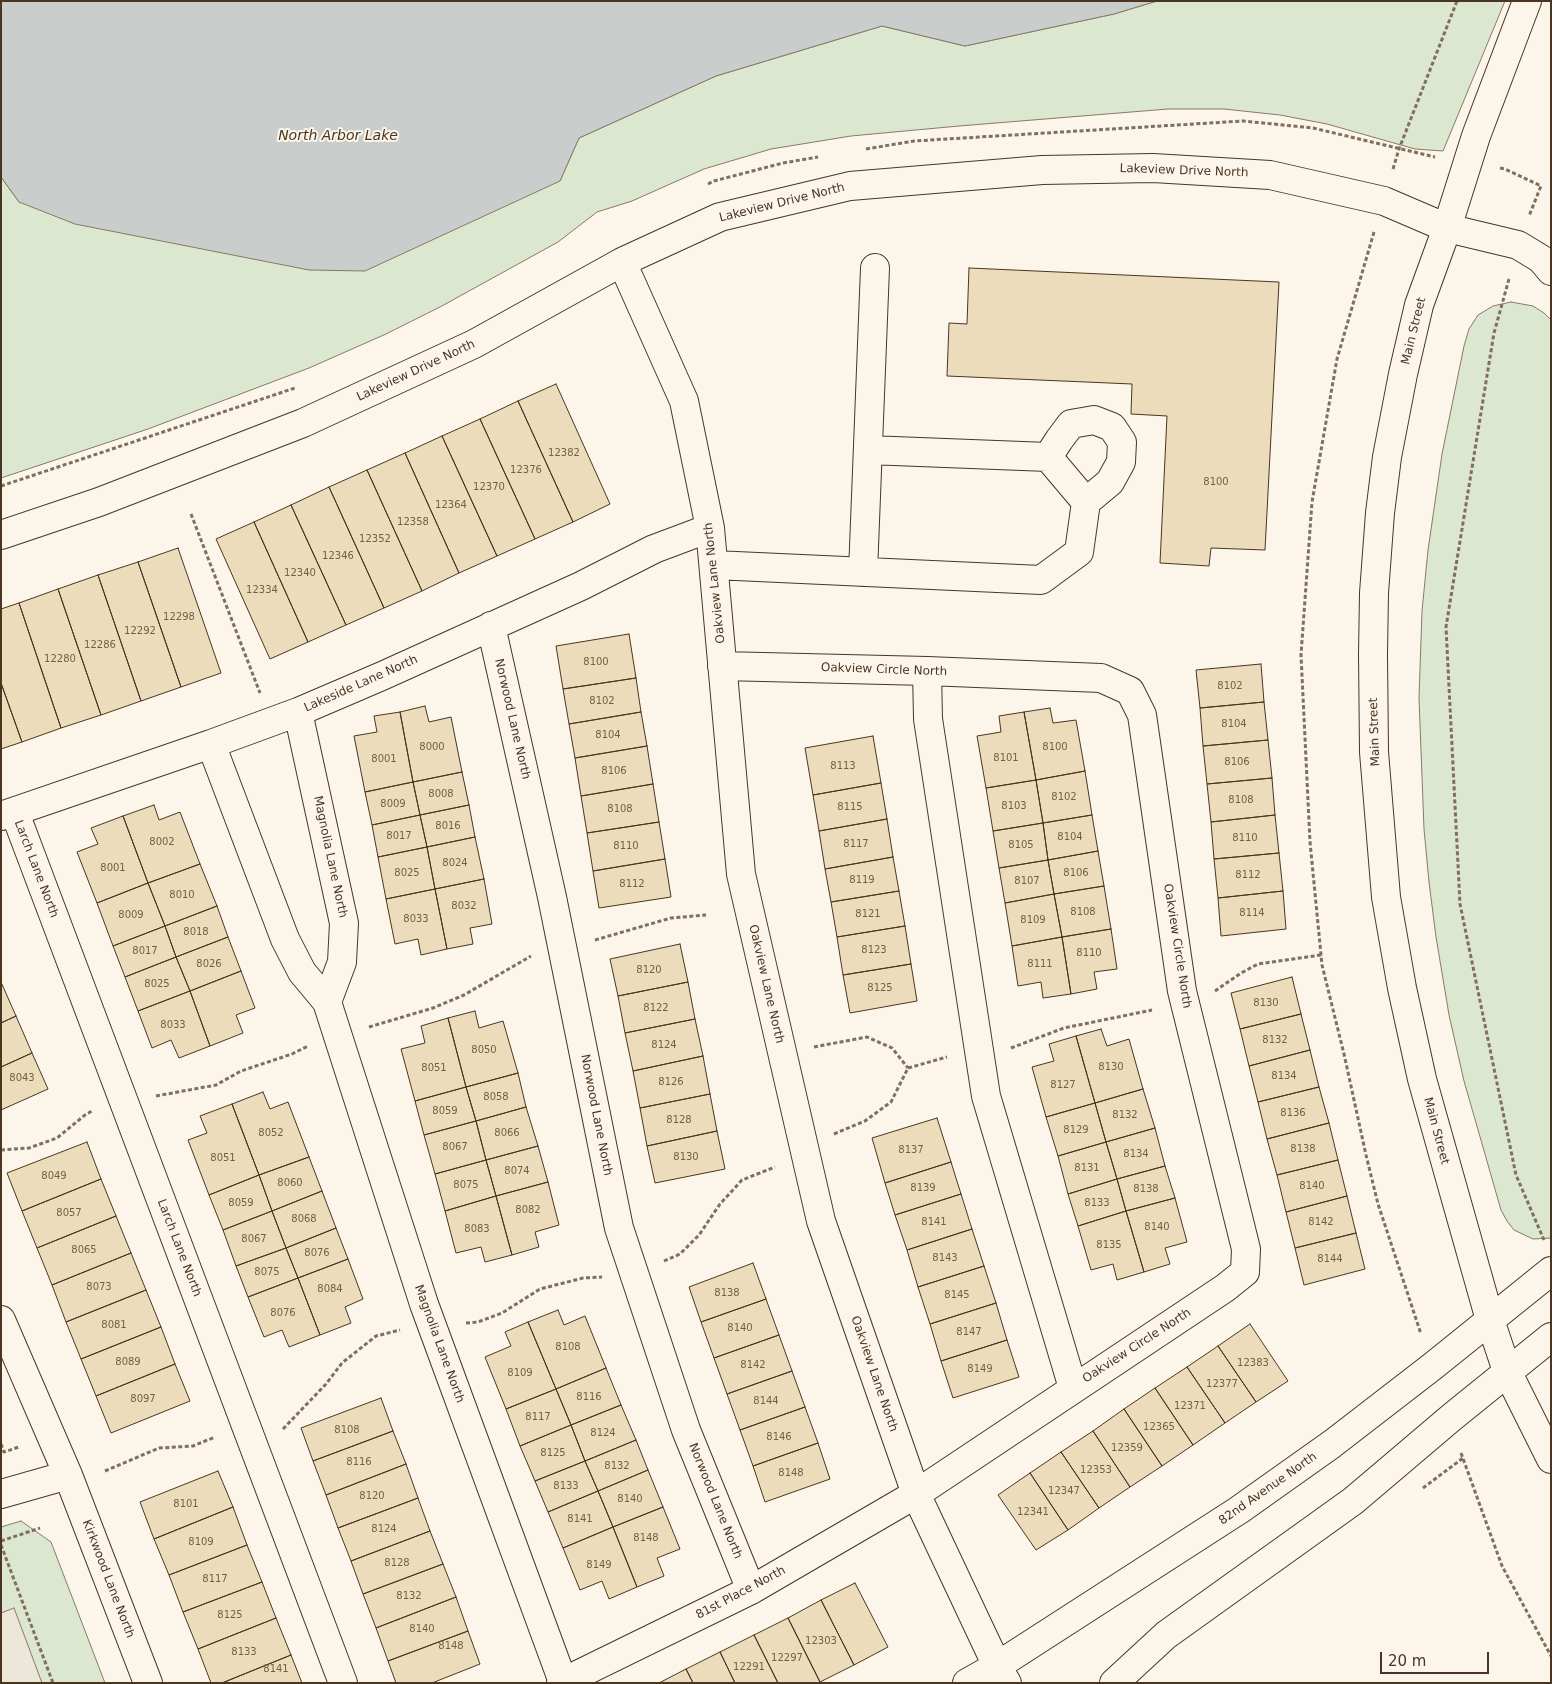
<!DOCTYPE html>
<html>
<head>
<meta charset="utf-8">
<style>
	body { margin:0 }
	#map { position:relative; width:1552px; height:1684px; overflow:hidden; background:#fbf6e9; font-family:"DejaVu Sans",sans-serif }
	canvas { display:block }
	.frame { position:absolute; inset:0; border:2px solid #4a3520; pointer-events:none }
	.scale { position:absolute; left:1380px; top:1652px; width:109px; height:22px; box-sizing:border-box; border:2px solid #4a3520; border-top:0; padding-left:6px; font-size:15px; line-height:18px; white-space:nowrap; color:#4a3520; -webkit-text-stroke:4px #fbf6e9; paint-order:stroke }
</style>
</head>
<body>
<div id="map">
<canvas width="1552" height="1684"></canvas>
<div class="frame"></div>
<div class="scale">20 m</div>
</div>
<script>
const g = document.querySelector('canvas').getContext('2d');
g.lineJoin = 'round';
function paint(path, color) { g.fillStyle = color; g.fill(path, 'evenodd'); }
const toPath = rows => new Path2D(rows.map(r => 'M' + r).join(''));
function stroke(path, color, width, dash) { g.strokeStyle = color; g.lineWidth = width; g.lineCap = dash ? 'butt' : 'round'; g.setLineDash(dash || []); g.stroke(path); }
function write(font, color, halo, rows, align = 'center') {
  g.font = font + ' "DejaVu Sans",sans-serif'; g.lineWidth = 4; g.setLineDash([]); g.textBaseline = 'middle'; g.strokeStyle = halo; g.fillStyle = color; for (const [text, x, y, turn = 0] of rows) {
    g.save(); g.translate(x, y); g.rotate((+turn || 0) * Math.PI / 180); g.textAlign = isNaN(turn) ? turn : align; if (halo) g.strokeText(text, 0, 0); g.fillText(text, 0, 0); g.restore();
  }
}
const green = toPath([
	[1157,1,1505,1,1443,151,1415,149,1327,124,1280,115,1224,109,1168,109,959,126,851,136,771,149,704,169,632,201,597,212,558,242,440,307,386,334,309,368,148,429,1,478,1,177,19,202,560,181,579,138,716,76,882,26,965,46,1114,14,1157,1],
	[1511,302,1533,306,1544,313,1551,320,1551,1238,1533,1239,1514,1230,1507,1221,1501,1210,1464,1081,1449,1015,1436,937,1429,882,1424,829,1419,698,1422,611,1428,550,1442,454,1464,346,1469,329,1478,315,1493,306,1511,302],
	[21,1521,51,1542,105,1683,1,1683,1,1527,21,1521]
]);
const parking = toPath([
	[14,1608,42,1683,1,1683,1,1613,14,1608]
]);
const water = toPath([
	[1,1,1157,1,1114,14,965,46,882,26,716,76,579,138,560,181,365,271,309,270,75,224,19,202,1,177,1,1]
]);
const building = toPath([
	[969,268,1279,282,1265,550,1211,548,1209,566,1160,563,1167,416,1131,414,1132,384,947,376,949,323,967,324,969,268],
	[556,384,610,504,573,522,518,401,556,384],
	[518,401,573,522,535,539,480,419,518,401],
	[480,419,535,539,497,556,442,436,480,419],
	[442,436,497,556,459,573,405,453,442,436],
	[405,453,459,573,422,591,367,470,405,453],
	[367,470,422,591,384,608,329,487,367,470],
	[329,487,384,608,346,625,291,505,329,487],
	[291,505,346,625,308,642,254,522,291,505],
	[254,522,308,642,270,659,216,539,254,522],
	[178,548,221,673,181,687,138,562,178,548],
	[138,562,181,687,141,701,98,575,138,562],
	[98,575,141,701,101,715,58,589,98,575],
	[58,589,101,715,61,728,19,603,58,589],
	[19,603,61,728,22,742,1,683,1,609,19,603],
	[629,634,636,678,563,689,556,646,629,634],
	[1261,664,1264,702,1200,708,1196,670,1261,664],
	[636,678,641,712,569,724,563,689,636,678],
	[1,683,22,742,1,749,1,683],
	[1264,702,1268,740,1203,746,1200,708,1264,702],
	[425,706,429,722,451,717,462,772,413,782,400,712,425,706],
	[1050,708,1053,723,1076,720,1085,771,1036,780,1024,712,1050,708],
	[400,712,413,782,365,792,354,736,377,732,374,716,400,712],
	[641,712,647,746,575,758,569,724,641,712],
	[1024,712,1036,780,986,788,977,736,1001,732,999,716,1024,712],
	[873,736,881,783,813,795,805,748,873,736],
	[1268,740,1272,778,1207,784,1203,746,1268,740],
	[647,746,653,784,581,796,575,758,647,746],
	[1085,771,1092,815,1043,823,1036,780,1085,771],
	[462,772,469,805,420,815,413,782,462,772],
	[1272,778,1275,815,1211,822,1207,784,1272,778],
	[1036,780,1043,823,993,831,986,788,1036,780],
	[413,782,420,815,372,825,365,792,413,782],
	[881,783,887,819,819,831,813,795,881,783],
	[653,784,659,822,587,833,581,796,653,784],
	[154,805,159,820,180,812,200,864,148,883,123,816,154,805],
	[469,805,475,837,427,847,420,815,469,805],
	[420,815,427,847,378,857,372,825,420,815],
	[1092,815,1098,851,1048,860,1043,823,1092,815],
	[1275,815,1279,853,1214,859,1211,822,1275,815],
	[123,816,148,883,97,903,77,852,98,844,91,828,123,816],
	[887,819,893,857,825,869,819,831,887,819],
	[659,822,665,859,593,871,587,833,659,822],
	[1043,823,1048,860,999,868,993,831,1043,823],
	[475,837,484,879,435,889,427,847,475,837],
	[427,847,435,889,386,899,378,857,427,847],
	[1098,851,1104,886,1054,894,1048,860,1098,851],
	[1279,853,1283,891,1218,898,1214,859,1279,853],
	[893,857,899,891,831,902,825,869,893,857],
	[665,859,671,897,599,908,593,871,665,859],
	[1048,860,1054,894,1005,903,999,868,1048,860],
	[200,864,217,906,165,926,148,883,200,864],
	[484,879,492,924,470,928,473,944,447,949,435,889,484,879],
	[148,883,165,926,113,946,97,903,148,883],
	[1104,886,1111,929,1062,937,1054,894,1104,886],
	[435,889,447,949,421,955,418,939,395,944,386,899,435,889],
	[899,891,905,926,837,937,831,902,899,891],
	[1283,891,1286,929,1221,936,1218,898,1283,891],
	[1054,894,1062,937,1012,946,1005,903,1054,894],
	[217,906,228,937,176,957,165,926,217,906],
	[165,926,176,957,125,977,113,946,165,926],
	[905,926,911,964,843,975,837,937,905,926],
	[1111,929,1117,969,1094,972,1097,989,1071,994,1062,937,1111,929],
	[228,937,241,971,190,991,176,957,228,937],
	[1062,937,1071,994,1043,998,1041,982,1018,986,1012,946,1062,937],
	[680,944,688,982,618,996,610,959,680,944],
	[176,957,190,991,138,1011,125,977,176,957],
	[911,964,917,1001,850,1013,843,975,911,964],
	[241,971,255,1008,236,1015,243,1033,210,1046,190,991,241,971],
	[1292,977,1301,1014,1240,1029,1231,993,1292,977],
	[1,982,16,1016,1,1023,1,982],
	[688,982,695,1019,625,1033,618,996,688,982],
	[190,991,210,1046,179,1058,171,1040,152,1048,138,1011,190,991],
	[475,1011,479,1028,503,1021,518,1073,466,1087,448,1018,475,1011],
	[1301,1014,1310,1050,1249,1066,1240,1029,1301,1014],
	[16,1016,32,1053,1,1067,1,1023,16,1016],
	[448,1018,466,1087,415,1101,401,1049,425,1043,421,1026,448,1018],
	[695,1019,703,1056,633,1071,625,1033,695,1019],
	[1101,1029,1107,1046,1129,1039,1143,1089,1095,1103,1076,1036,1101,1029],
	[1076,1036,1095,1103,1046,1117,1032,1067,1054,1061,1049,1044,1076,1036],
	[1310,1050,1319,1087,1258,1102,1249,1066,1310,1050],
	[32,1053,48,1089,1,1110,1,1067,32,1053],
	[703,1056,710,1094,640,1108,633,1071,703,1056],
	[518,1073,526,1107,476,1121,466,1087,518,1073],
	[466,1087,476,1121,424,1135,415,1101,466,1087],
	[1319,1087,1329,1123,1267,1139,1258,1102,1319,1087],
	[1143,1089,1155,1128,1106,1142,1095,1103,1143,1089],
	[263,1092,270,1109,288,1102,309,1157,259,1175,232,1104,263,1092],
	[710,1094,717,1131,647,1146,640,1108,710,1094],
	[1095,1103,1106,1142,1058,1156,1046,1117,1095,1103],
	[232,1104,259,1175,209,1195,188,1140,207,1133,200,1116,232,1104],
	[526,1107,538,1146,486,1160,476,1121,526,1107],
	[937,1118,951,1162,885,1183,872,1138,937,1118],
	[476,1121,486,1160,435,1174,424,1135,476,1121],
	[1329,1123,1338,1160,1277,1175,1267,1139,1329,1123],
	[1155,1128,1165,1166,1117,1179,1106,1142,1155,1128],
	[717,1131,725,1169,655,1183,647,1146,717,1131],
	[87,1142,101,1179,22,1211,7,1173,87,1142],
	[1106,1142,1117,1179,1068,1194,1058,1156,1106,1142],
	[538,1146,548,1182,496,1196,486,1160,538,1146],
	[309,1157,322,1191,272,1211,259,1175,309,1157],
	[486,1160,496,1196,445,1211,435,1174,486,1160],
	[1338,1160,1347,1196,1286,1212,1277,1175,1338,1160],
	[951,1162,961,1194,895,1215,885,1183,951,1162],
	[1165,1166,1175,1198,1126,1211,1117,1179,1165,1166],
	[259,1175,272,1211,223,1230,209,1195,259,1175],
	[101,1179,116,1216,37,1248,22,1211,101,1179],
	[1117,1179,1126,1211,1078,1226,1068,1194,1117,1179],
	[548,1182,559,1225,535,1232,539,1247,512,1255,496,1196,548,1182],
	[322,1191,336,1228,286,1248,272,1211,322,1191],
	[961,1194,972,1229,907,1250,895,1215,961,1194],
	[496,1196,512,1255,485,1262,481,1247,456,1253,445,1211,496,1196],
	[1347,1196,1356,1233,1295,1248,1286,1212,1347,1196],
	[1175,1198,1187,1242,1165,1248,1170,1264,1144,1272,1126,1211,1175,1198],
	[272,1211,286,1248,236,1266,223,1230,272,1211],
	[1126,1211,1144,1272,1117,1280,1113,1264,1091,1270,1078,1226,1126,1211],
	[116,1216,131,1253,52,1285,37,1248,116,1216],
	[336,1228,348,1259,298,1278,286,1248,336,1228],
	[972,1229,984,1266,918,1287,907,1250,972,1229],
	[1356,1233,1365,1269,1304,1285,1295,1248,1356,1233],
	[286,1248,298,1278,248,1297,236,1266,286,1248],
	[131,1253,146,1290,66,1322,52,1285,131,1253],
	[348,1259,363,1299,345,1307,351,1323,320,1335,298,1278,348,1259],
	[753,1263,766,1299,701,1322,689,1287,753,1263],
	[984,1266,996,1303,930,1324,918,1287,984,1266],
	[298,1278,320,1335,289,1347,282,1330,264,1337,248,1297,298,1278],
	[146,1290,161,1327,81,1359,66,1322,146,1290],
	[766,1299,779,1335,714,1358,701,1322,766,1299],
	[996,1303,1007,1340,941,1361,930,1324,996,1303],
	[558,1310,564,1325,585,1316,606,1368,556,1389,528,1322,558,1310],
	[528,1322,556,1389,506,1409,485,1357,511,1346,505,1332,528,1322],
	[1250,1324,1288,1381,1256,1402,1218,1346,1250,1324],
	[161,1327,175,1364,96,1396,81,1359,161,1327],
	[779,1335,792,1371,727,1394,714,1358,779,1335],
	[1007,1340,1019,1377,953,1398,941,1361,1007,1340],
	[1218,1346,1256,1402,1225,1423,1187,1367,1218,1346],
	[175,1364,190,1401,111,1433,96,1396,175,1364],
	[1187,1367,1225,1423,1193,1445,1155,1388,1187,1367],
	[606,1368,621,1405,571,1425,556,1389,606,1368],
	[792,1371,805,1407,740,1430,727,1394,792,1371],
	[1155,1388,1193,1445,1162,1466,1124,1409,1155,1388],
	[556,1389,571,1425,520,1446,506,1409,556,1389],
	[381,1398,393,1431,313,1461,301,1428,381,1398],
	[621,1405,636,1440,585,1461,571,1425,621,1405],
	[805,1407,818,1443,753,1466,740,1430,805,1407],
	[1124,1409,1162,1466,1130,1487,1093,1431,1124,1409],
	[571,1425,585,1461,535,1481,520,1446,571,1425],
	[393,1431,406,1464,326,1495,313,1461,393,1431],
	[1093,1431,1130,1487,1099,1508,1061,1452,1093,1431],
	[636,1440,648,1470,598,1491,585,1461,636,1440],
	[818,1443,830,1479,765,1502,753,1466,818,1443],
	[1061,1452,1099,1508,1068,1530,1030,1473,1061,1452],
	[585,1461,598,1491,548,1512,535,1481,585,1461],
	[406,1464,418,1498,338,1528,326,1495,406,1464],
	[648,1470,663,1507,613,1527,598,1491,648,1470],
	[218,1471,233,1507,154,1539,140,1502,218,1471],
	[1030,1473,1068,1530,1036,1550,998,1495,1030,1473],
	[598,1491,613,1527,563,1548,548,1512,598,1491],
	[418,1498,430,1531,351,1561,338,1528,418,1498],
	[233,1507,247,1545,169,1575,154,1539,233,1507],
	[663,1507,680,1549,657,1558,664,1576,637,1587,613,1527,663,1507],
	[613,1527,637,1587,609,1599,602,1581,580,1590,563,1548,613,1527],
	[430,1531,443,1564,363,1594,351,1561,430,1531],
	[247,1545,262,1582,183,1612,169,1575,247,1545],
	[443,1564,456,1597,376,1628,363,1594,443,1564],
	[262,1582,276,1618,198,1649,183,1612,262,1582],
	[855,1583,888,1647,854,1665,821,1600,855,1583],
	[456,1597,468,1631,388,1661,376,1628,456,1597],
	[821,1600,854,1665,820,1682,788,1618,821,1600],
	[276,1618,291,1655,222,1683,211,1683,198,1649,276,1618],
	[788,1618,820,1682,819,1683,778,1683,754,1635,788,1618],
	[468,1631,480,1664,432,1683,396,1683,388,1661,468,1631],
	[754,1635,778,1683,735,1683,720,1652,754,1635],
	[720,1652,735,1683,693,1683,686,1669,720,1652],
	[291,1655,302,1683,222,1683,291,1655],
	[686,1669,693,1683,659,1683,686,1669]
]);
const path = toPath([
	[866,149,914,141,1243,121,1313,128,1435,157],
	[1500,168,1505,169,1541,186,1529,216],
	[1393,169,1399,149,1457,1],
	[708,184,714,181,783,163,818,157],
	[1374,232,1337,359,1312,502,1301,655,1310,842,1322,965,1344,1054,1366,1155,1378,1204,1421,1334],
	[1509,279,1494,333,1446,627,1460,904,1516,1175,1544,1240],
	[1,486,295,388],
	[191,514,260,693],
	[595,940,671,918,706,915],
	[1215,991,1241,973,1258,964,1321,955],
	[369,1027,433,1008,464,995,531,956],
	[814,1047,867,1037,892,1048,908,1068],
	[1011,1048,1064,1028,1152,1010],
	[156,1096,216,1085,241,1071,292,1054,308,1046],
	[834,1134,865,1121,891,1102,908,1068,947,1057],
	[1,1150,29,1148,57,1138,85,1115,92,1111],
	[664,1261,680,1254,699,1235,720,1204,742,1180,775,1167],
	[466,1323,478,1322,502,1313,540,1289,583,1278,602,1277],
	[283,1429,326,1384,342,1363,376,1336,400,1330],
	[1,1444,4,1452,19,1447],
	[1461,1453,1502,1566,1551,1656],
	[105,1471,159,1448,193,1446,215,1437],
	[1423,1488,1463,1458],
	[1,1541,40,1528],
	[1,1545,53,1683]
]);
const minor = toPath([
	[1527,1,1476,136,1447,228,1419,305,1403,374,1387,457,1380,513,1374,593,1373,654,1374,752,1386,897,1402,988,1422,1079,1490,1320,1507,1371,1551,1459],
	[622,262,684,401,710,528,741,874,821,1221,916,1494,997,1666,1007,1683],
	[1048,457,1059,440,1071,424,1094,420,1112,427,1122,442,1121,462,1110,482,1086,502],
	[1,535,99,502,303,423,474,344,622,262,720,217,850,186,1042,170,1153,168,1270,175,1384,201,1447,228,1518,245,1541,259,1551,271],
	[714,565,1041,580,1079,552,1086,502,1048,457,868,450],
	[863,572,875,268],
	[491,626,552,897,619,1228,686,1430,751,1590],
	[927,671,928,719,986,1096,1073,1388],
	[211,744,285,939,302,972,327,1002,342,962,344,923,298,712],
	[15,813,343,1683],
	[1,816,211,744,298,712,382,676,581,586,654,549,710,528],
	[327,1002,424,1304,563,1682],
	[1,1320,68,1475,148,1683],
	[1,1494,68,1475],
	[561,1683,751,1590,916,1494,1225,1288,1245,1272,1246,1249,1182,991,1142,715,1130,691,1101,678,927,671,722,666],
	[967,1683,997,1666,1239,1510,1332,1444,1433,1366,1551,1271],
	[1114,1683,1166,1635,1353,1501,1452,1417,1551,1337]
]);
const numberNames = [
	["12382",564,453],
	["12376",526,470],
	["8100",1216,482],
	["12370",489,487],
	["12364",451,505],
	["12358",413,522],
	["12352",375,539],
	["12346",338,556],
	["12340",300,573],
	["12334",262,590],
	["12298",179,617],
	["12292",140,631],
	["12286",100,645],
	["12280",60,659],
	["8100",596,662],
	["8102",1230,686],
	["8102",602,701],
	["8104",1234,724],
	["8104",608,735],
	["8000",432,747],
	["8100",1055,747],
	["8101",1006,758],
	["8001",384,759],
	["8106",1237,762],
	["8113",843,766],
	["8106",614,771],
	["8008",441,794],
	["8102",1064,797],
	["8108",1241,800],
	["8009",393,804],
	["8103",1014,806],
	["8115",850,807],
	["8108",620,809],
	["8016",448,826],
	["8017",399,836],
	["8104",1070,837],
	["8110",1245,838],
	["8002",162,842],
	["8117",856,844],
	["8105",1021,845],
	["8110",626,846],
	["8024",455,863],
	["8001",113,868],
	["8025",407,873],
	["8106",1076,873],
	["8112",1248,875],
	["8119",862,880],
	["8107",1027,881],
	["8112",632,884],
	["8010",182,895],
	["8032",464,906],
	["8108",1083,912],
	["8114",1252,913],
	["8121",868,914],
	["8009",131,915],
	["8033",416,919],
	["8109",1033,920],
	["8018",196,932],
	["8123",874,950],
	["8017",145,951],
	["8110",1089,953],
	["8026",209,964],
	["8111",1040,964],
	["8120",649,970],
	["8025",157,984],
	["8125",880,988],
	["8130",1266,1003],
	["8122",656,1008],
	["8033",173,1025],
	["8132",1275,1040],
	["8124",664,1045],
	["8050",484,1050],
	["8130",1111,1067],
	["8051",434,1068],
	["8134",1284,1076],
	["8043",22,1078],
	["8126",671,1082],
	["8127",1063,1085],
	["8058",496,1097],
	["8059",445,1111],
	["8136",1293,1113],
	["8132",1125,1115],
	["8128",679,1120],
	["8129",1076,1130],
	["8052",271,1133],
	["8066",507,1133],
	["8067",455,1147],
	["8138",1303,1149],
	["8137",911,1150],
	["8134",1136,1154],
	["8130",686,1157],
	["8051",223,1158],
	["8131",1087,1168],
	["8074",517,1171],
	["8049",54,1176],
	["8060",290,1183],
	["8075",466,1185],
	["8140",1312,1186],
	["8139",923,1188],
	["8138",1146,1189],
	["8059",241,1203],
	["8133",1097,1203],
	["8082",528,1210],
	["8057",69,1213],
	["8068",304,1219],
	["8141",934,1222],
	["8142",1321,1222],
	["8140",1157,1227],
	["8083",477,1229],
	["8067",254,1239],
	["8135",1109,1245],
	["8065",84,1250],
	["8076",317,1253],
	["8143",945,1258],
	["8144",1330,1259],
	["8075",267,1272],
	["8073",99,1287],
	["8084",330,1289],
	["8138",727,1293],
	["8145",957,1295],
	["8076",283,1313],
	["8081",114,1325],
	["8140",740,1328],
	["8147",969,1332],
	["8108",568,1347],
	["8089",128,1362],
	["12383",1253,1363],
	["8142",753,1365],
	["8149",980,1369],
	["8109",520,1373],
	["12377",1222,1384],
	["8116",589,1397],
	["8097",143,1399],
	["8144",766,1401],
	["12371",1190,1406],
	["8117",538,1417],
	["12365",1159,1427],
	["8108",347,1430],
	["8124",603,1433],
	["8146",779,1437],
	["12359",1127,1448],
	["8125",553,1453],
	["8116",359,1462],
	["8132",617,1466],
	["12353",1096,1470],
	["8148",791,1473],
	["8133",566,1486],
	["12347",1064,1491],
	["8120",372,1496],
	["8140",630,1499],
	["8101",186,1504],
	["12341",1033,1512],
	["8141",580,1519],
	["8124",384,1529],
	["8148",646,1538],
	["8109",201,1542],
	["8128",397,1563],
	["8149",599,1565],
	["8117",215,1579],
	["8132",409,1596],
	["8125",230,1615],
	["8140",422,1629],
	["12303",821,1641],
	["8148",451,1646],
	["8133",244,1652],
	["12297",787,1658],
	["12291",749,1667],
	["8141",276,1669]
];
const streetNames = [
	["Lakeview Drive North",1184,171,2],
	["Lakeview Drive North",782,203,-14],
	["Main Street",1414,331,-76],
	["Lakeview Drive North",416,371,-25],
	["Oakview Lane North",715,583,-96],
	["Oakview Circle North",884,670,2],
	["Lakeside Lane North",361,684,-24],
	["Norwood Lane North",512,719,77],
	["Main Street",1375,732,-92],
	["Magnolia Lane North",330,857,78],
	["Larch Lane North",36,869,69],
	["Oakview Circle North",1177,946,81],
	["Oakview Lane North",766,984,77],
	["Norwood Lane North",596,1115,79],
	["Main Street",1436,1131,75],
	["Larch Lane North",179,1248,69],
	["Magnolia Lane North",439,1344,70],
	["Oakview Circle North",1137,1346,-33],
	["Oakview Lane North",874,1374,71],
	["82nd Avenue North",1268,1489,-35],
	["Norwood Lane North",715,1501,68],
	["Kirkwood Lane North",108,1579,69],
	["81st Place North",741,1593,-28]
];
const waterNames = [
	["North Arbor Lake",338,136]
];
paint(green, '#dce7d0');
stroke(green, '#887966', 1);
paint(parking, '#ede7d9');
stroke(parking, '#887966', 1);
paint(water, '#c9cecd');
stroke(water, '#887966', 1);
paint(building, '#ecdcbc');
stroke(building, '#4a3520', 1);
stroke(minor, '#4a3520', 30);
stroke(path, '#7f6f5c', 3, [4, 2.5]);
stroke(minor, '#fbf6e9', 28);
write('10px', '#725f47', null, numberNames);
write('12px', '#4a3520', '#fbf6e9', streetNames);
write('italic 14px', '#4a3520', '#fbf6e9', waterNames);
</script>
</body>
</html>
